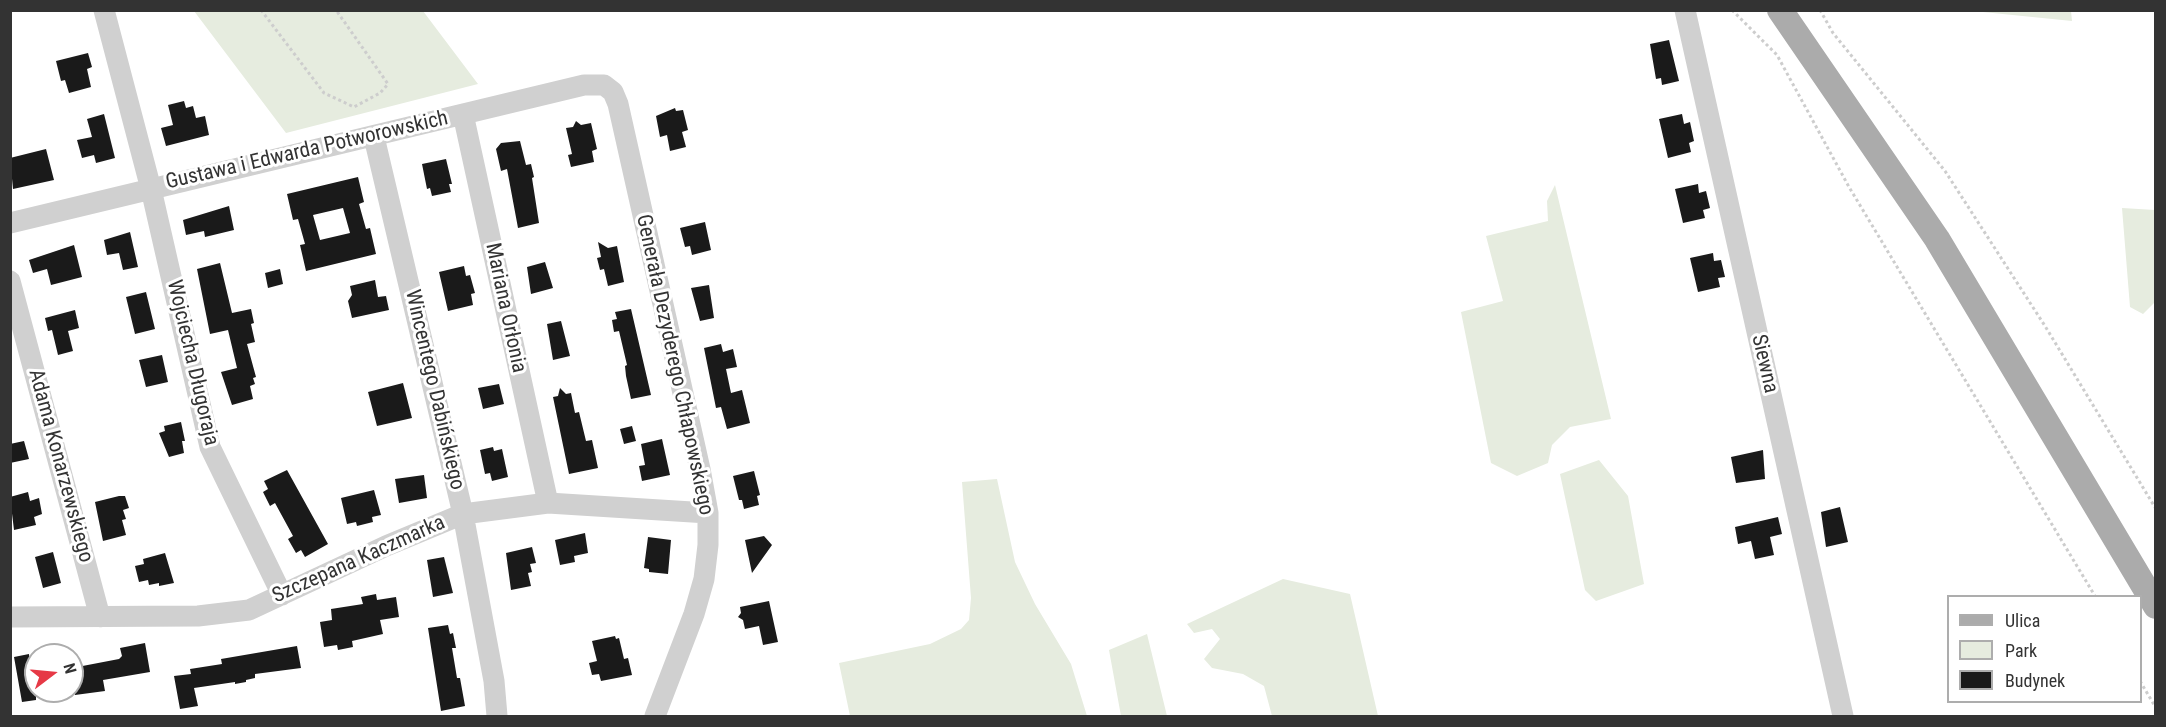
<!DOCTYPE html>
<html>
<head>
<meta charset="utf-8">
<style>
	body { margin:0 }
	#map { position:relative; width:2166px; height:727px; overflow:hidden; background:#fff; font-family:"Roboto Condensed",sans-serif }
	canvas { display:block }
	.frame { position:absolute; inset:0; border:12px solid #333; pointer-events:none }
	.legend { position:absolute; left:1947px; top:595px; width:195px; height:108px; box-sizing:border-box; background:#fff; border:2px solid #adadad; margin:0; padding:8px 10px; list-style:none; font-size:18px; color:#333 }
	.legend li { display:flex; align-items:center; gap:12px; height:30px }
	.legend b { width:30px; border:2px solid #adadad }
	.north { position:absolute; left:24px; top:643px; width:60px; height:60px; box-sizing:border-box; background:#fff; border:2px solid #adadad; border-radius:50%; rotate:74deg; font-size:16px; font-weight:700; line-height:24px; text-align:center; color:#333 }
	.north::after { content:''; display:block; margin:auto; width:21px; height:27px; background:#e63946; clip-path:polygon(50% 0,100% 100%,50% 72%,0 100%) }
</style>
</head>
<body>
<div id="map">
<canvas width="2166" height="727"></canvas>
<div class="frame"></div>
<ul class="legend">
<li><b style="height:8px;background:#ababab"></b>Ulica</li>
<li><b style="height:16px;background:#e6ecdf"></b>Park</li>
<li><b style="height:16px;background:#1a1a1a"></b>Budynek</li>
</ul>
<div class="north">N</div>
</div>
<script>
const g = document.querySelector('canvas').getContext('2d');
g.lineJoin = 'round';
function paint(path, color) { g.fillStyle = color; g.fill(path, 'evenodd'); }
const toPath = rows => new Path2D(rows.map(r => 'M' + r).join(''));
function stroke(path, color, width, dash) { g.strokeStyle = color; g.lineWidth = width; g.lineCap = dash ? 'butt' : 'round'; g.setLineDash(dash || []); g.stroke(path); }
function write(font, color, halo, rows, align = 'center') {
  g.font = font + ' "Roboto Condensed",sans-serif'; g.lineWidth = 6; g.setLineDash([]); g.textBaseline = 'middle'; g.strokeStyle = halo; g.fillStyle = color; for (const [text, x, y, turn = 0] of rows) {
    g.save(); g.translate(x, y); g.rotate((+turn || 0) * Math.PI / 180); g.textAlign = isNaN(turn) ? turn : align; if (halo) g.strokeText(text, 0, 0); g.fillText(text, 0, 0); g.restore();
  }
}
const green = toPath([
	[194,11,423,11,478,84,286,133],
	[1973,11,2071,11,2072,21],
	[1555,185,1611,419,1570,427,1552,445,1548,463,1517,476,1491,463,1461,312,1503,301,1486,236,1548,221,1547,201],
	[2122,208,2155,210,2155,302,2143,314,2130,307],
	[1599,460,1628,496,1644,584,1596,601,1585,590,1560,474],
	[997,479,1015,562,1035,604,1071,664,1087,716,850,716,839,663,930,644,961,629,969,620,971,598,962,482],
	[1283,579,1350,594,1378,716,1272,716,1264,686,1243,674,1212,668,1204,659,1220,639,1212,629,1194,633,1187,624],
	[1147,634,1167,716,1121,716,1109,650]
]);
const building = toPath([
	[1669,40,1679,81,1662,85,1661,78,1656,79,1650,44],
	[88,53,92,67,87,69,91,87,69,93,65,80,61,81,56,61],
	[184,101,186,108,193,106,196,118,205,116,209,135,166,146,161,128,173,125,168,105],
	[675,108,676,111,683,110,688,130,682,132,686,147,670,151,667,135,660,137,656,116],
	[104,114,115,158,96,163,94,155,82,158,77,140,92,137,87,119],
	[1682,114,1684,124,1690,122,1694,141,1689,143,1691,152,1668,158,1659,119],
	[576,121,581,125,591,123,597,149,592,151,594,162,571,167,568,155,572,154,566,128,573,127],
	[520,141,526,165,531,164,534,177,532,178,539,223,518,228,507,169,501,171,496,149,501,143],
	[46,149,54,180,13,189,10,158],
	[446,159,452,184,449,184,451,192,432,196,430,188,427,189,422,164],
	[358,177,364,202,359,204,366,229,370,228,376,254,306,271,300,245,305,244,298,219,293,220,287,194],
	[343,208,350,233,320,240,313,215],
	[1698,184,1699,193,1706,191,1710,208,1703,210,1705,218,1683,223,1675,189],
	[229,206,234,230,205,237,204,231,186,235,183,220],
	[705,222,711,250,692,255,690,246,685,247,680,228],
	[130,232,138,267,123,270,119,253,107,255,104,240],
	[598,242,608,248,617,246,624,282,608,286,604,269,600,270,597,258,601,257],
	[74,245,82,277,51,285,47,269,33,273,29,260],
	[1713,253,1714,261,1721,260,1725,277,1718,278,1720,287,1698,292,1690,258],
	[545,262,553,288,531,294,527,267],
	[220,263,232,313,251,309,254,323,251,324,255,342,247,344,256,377,253,378,255,384,250,386,253,399,232,405,221,372,237,368,228,330,210,334,197,269],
	[464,266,466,276,470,275,475,293,471,294,473,305,448,311,439,272],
	[280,269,283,284,268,288,265,273],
	[375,280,378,297,386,296,389,310,352,318,348,301,352,295,350,286],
	[709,285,714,318,700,321,691,288],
	[146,292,155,329,135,334,126,297],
	[631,309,651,395,631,399,626,376,625,366,627,365,619,331,614,332,612,320,617,319,615,312],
	[75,310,79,328,68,331,73,351,58,355,52,330,48,331,45,318],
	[561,321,570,356,553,360,547,324],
	[721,344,723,352,733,349,737,367,726,369,731,393,742,390,750,423,727,429,721,407,716,408,704,348],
	[162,355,168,382,146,387,139,360],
	[403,383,412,418,377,426,368,392],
	[499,384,504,404,483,409,478,388],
	[560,388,566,394,571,393,575,413,579,412,586,441,592,440,598,468,569,474,553,397,558,396],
	[181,422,185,441,182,441,184,453,169,457,159,433,165,431,164,426],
	[632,426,636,441,624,444,620,429],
	[662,439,670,475,642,481,639,466,645,465,641,444],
	[24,441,29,459,10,463,10,444],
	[493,447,494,451,502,449,508,477,492,481,490,473,485,474,480,450],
	[1763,450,1765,479,1736,483,1731,457],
	[287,470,328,544,305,557,301,550,296,553,288,539,293,536,275,503,270,506,263,492,268,489,264,481],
	[754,471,760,495,757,496,759,505,744,509,742,500,739,500,733,476],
	[424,475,427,498,399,503,395,479],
	[374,490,381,515,372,517,373,522,357,526,356,522,347,524,341,498],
	[28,492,30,501,39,498,42,514,34,517,36,525,14,530,10,497],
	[119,496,125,496,129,508,123,510,126,519,122,520,126,535,103,541,95,502],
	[1840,507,1848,542,1826,547,1821,512],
	[1778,517,1782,534,1770,537,1774,555,1755,559,1751,541,1738,544,1735,527],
	[585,533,588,553,574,556,575,562,560,565,555,540],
	[764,536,772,545,752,573,745,540],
	[648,537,671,540,668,574,649,572,649,569,644,568],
	[532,547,536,563,530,564,532,572,528,573,531,586,511,590,506,553],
	[53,552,61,583,43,588,35,557],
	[165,553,174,583,159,586,159,583,149,585,148,580,139,582,135,566,144,564,143,559],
	[444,557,453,593,433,597,427,560],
	[376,594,377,600,396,597,399,617,380,620,383,634,352,641,353,647,338,650,337,645,324,647,320,622,332,620,331,609,363,604,361,597],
	[769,601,778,642,763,645,759,626,745,629,743,620,738,617,741,613,740,607],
	[448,625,450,634,453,633,456,648,452,648,457,678,460,678,465,706,441,711,428,628],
	[615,636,616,639,619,638,624,659,628,658,632,675,601,681,599,674,592,675,589,663,597,661,592,641],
	[145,643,150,672,103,680,105,691,75,695,72,668,119,659,122,656,120,648],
	[297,646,301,668,255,674,255,678,246,680,246,682,235,684,235,682,194,688,198,706,180,709,174,676,191,674,190,669,222,664,221,659],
	[29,654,30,664,36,663,36,700,22,702,14,657]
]);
const path = toPath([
	[261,10,324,93,354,107,380,93,388,84,336,10],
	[1732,10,1777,55,1849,187,2095,596],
	[1820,10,1833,33,1945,171,2045,326,2156,509],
	[2140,681,2156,708]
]);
const minor = toPath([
	[104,10,151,189,210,447,282,595],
	[1685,10,1843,716],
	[463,114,548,503],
	[374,137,463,514,494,681,497,716],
	[10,223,584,85,604,85,613,92,618,104,700,469,708,513,708,545,704,579,694,614,655,716],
	[10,281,100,617],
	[10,617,198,616,249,610,386,546,463,514,548,503,708,513]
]);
const major = toPath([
	[1780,10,1937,239,2156,606]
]);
const streetNames = [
	["Gustawa i Edwarda Potworowskich",307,151,-13],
	["Mariana Orłonia",505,308,78],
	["Wojciecha Długoraja",192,363,77],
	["Siewna",1764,364,77],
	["Generała Dezyderego Chłapowskiego",674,365,78],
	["Wincentego Dabińskiego",434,390,77],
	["Adama Konarzewskiego",60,466,75],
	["Szczepana Kaczmarka",359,560,-24]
];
paint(green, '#e6ecdf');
paint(building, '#1a1a1a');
stroke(path, '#cdcdcd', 3, [3, 3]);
stroke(minor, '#d0d0d0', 21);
stroke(major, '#ababab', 26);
write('21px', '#333', '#fff', streetNames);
</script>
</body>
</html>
